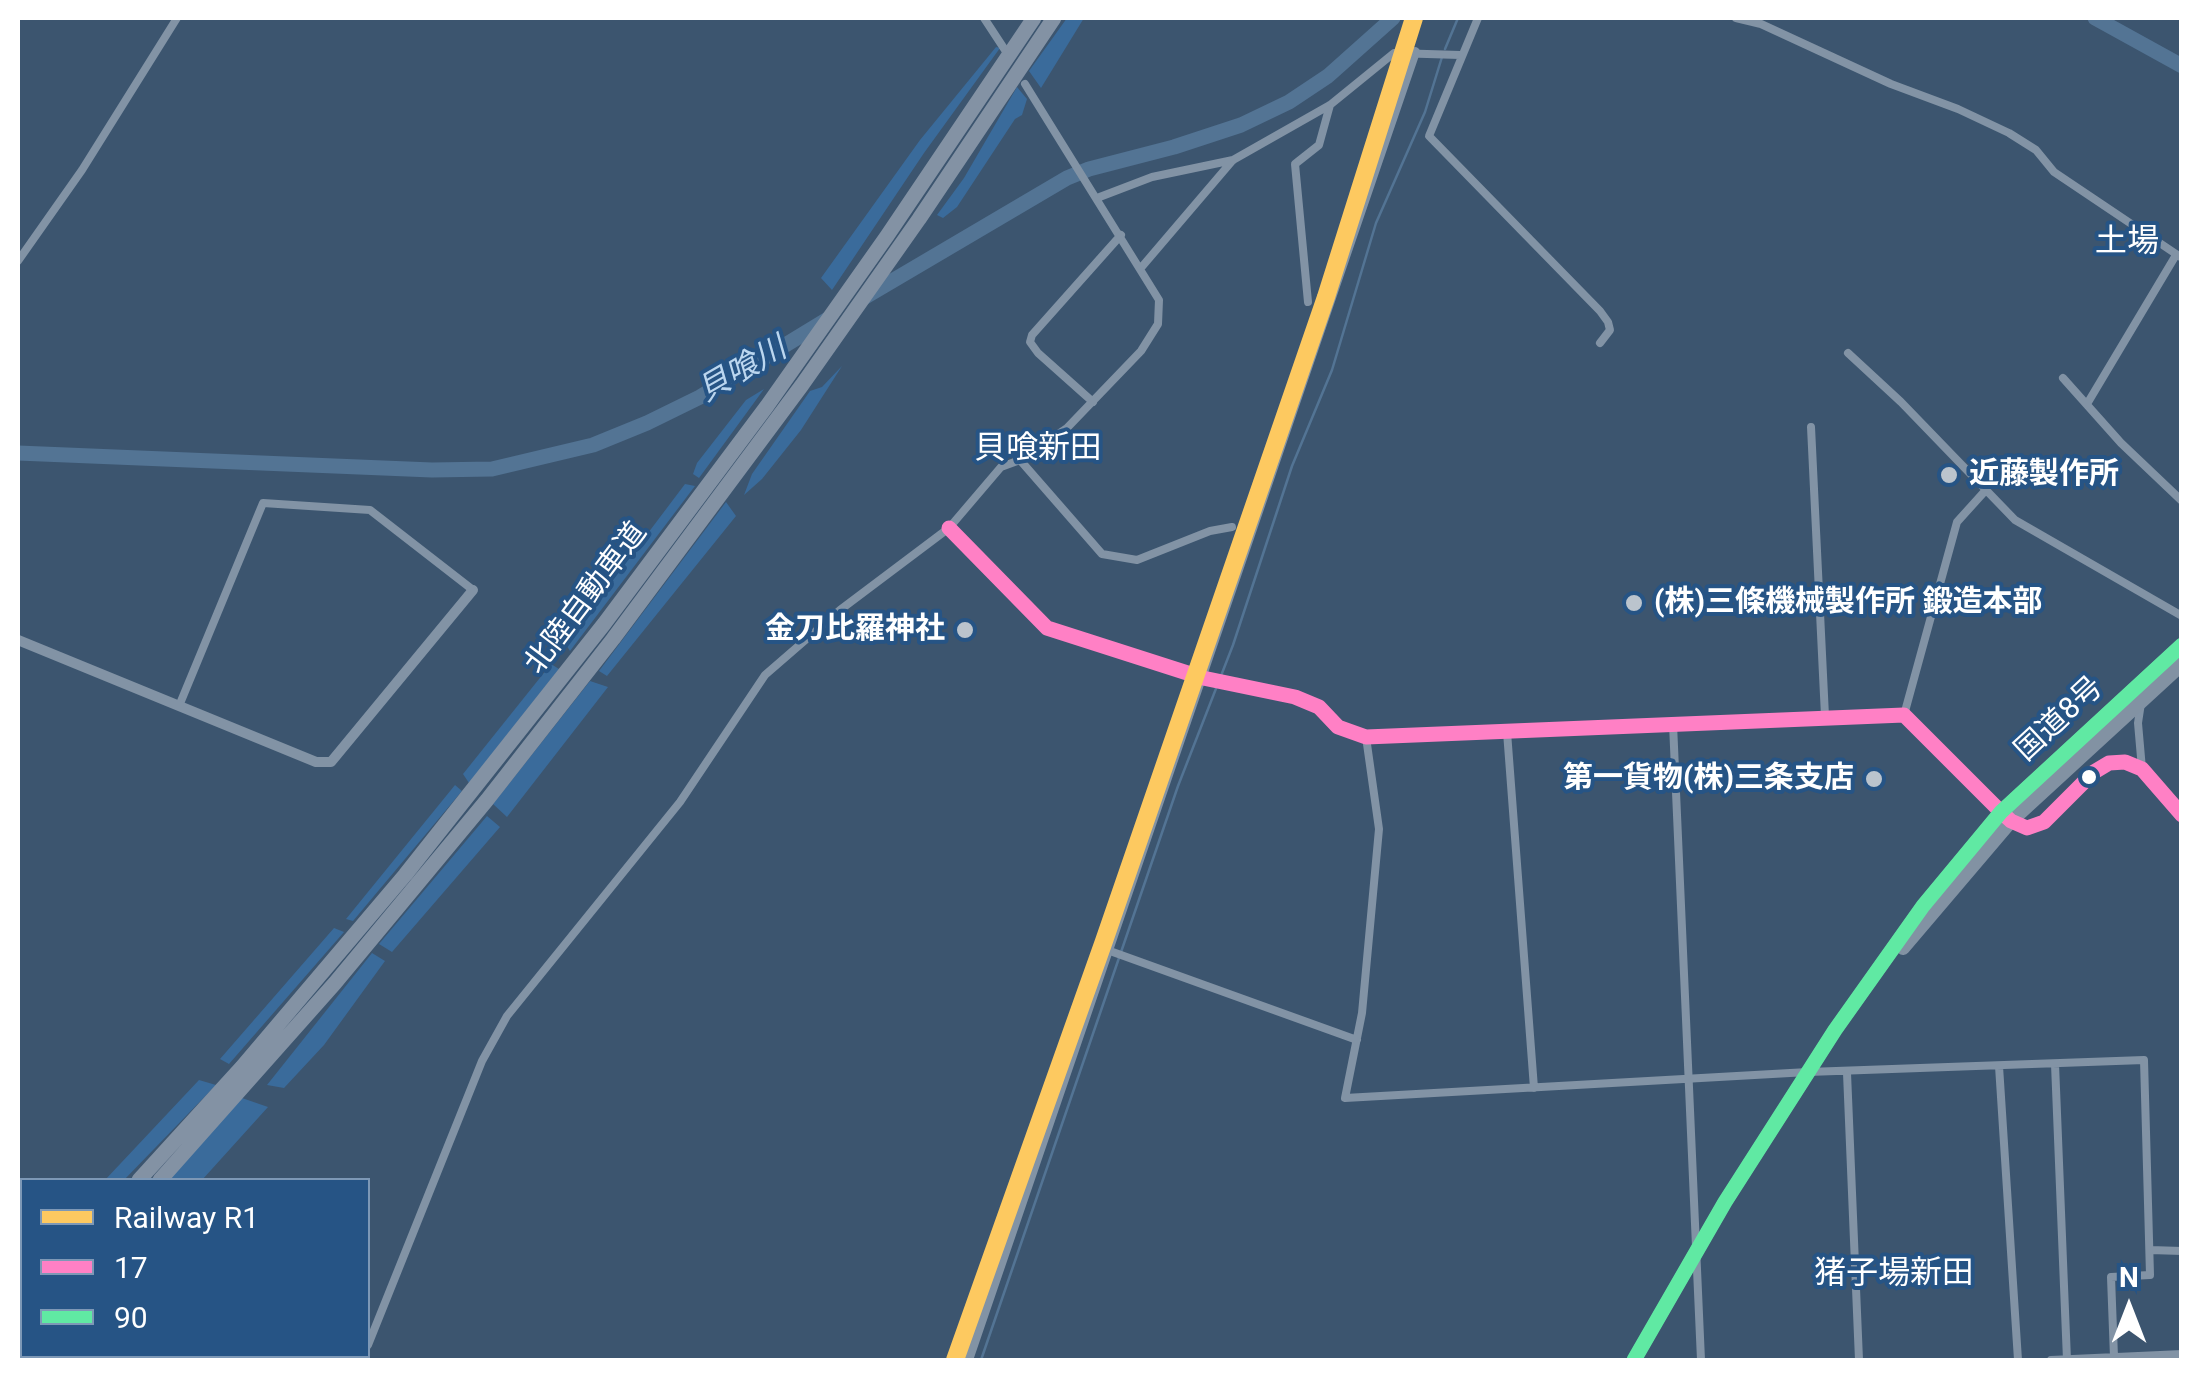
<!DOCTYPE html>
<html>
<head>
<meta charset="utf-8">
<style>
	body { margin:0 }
	#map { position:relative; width:2199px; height:1378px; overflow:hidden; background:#3c556f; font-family:Roboto,sans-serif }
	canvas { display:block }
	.frame { position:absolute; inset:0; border:20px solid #fff; pointer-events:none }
	.legend { position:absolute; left:20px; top:1178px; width:350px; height:180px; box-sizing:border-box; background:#265485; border:2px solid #7d98b6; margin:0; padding:12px 18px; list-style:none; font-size:30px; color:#fff }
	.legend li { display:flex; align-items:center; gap:20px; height:50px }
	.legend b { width:50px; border:2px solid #7d98b6 }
	.north { position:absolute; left:2079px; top:1258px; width:100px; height:100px; -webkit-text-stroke:8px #265485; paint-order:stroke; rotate:0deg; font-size:28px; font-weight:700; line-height:40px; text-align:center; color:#fff }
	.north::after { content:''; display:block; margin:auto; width:35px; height:45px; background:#fff; clip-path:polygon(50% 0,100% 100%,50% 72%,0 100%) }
</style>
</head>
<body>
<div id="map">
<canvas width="2199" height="1378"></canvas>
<div class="frame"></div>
<ul class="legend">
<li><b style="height:12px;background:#fdc960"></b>Railway R1</li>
<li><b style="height:12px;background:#ff80c5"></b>17</li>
<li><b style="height:12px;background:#60e9a3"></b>90</li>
</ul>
<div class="north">N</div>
</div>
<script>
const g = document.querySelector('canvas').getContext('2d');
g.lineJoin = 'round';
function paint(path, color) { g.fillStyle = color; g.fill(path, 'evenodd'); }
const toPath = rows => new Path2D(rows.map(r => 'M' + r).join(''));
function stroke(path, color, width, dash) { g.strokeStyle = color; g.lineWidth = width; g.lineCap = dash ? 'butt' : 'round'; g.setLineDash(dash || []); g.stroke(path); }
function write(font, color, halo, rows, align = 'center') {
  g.font = font + ' Roboto,"Noto Sans JP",sans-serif'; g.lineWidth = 8; g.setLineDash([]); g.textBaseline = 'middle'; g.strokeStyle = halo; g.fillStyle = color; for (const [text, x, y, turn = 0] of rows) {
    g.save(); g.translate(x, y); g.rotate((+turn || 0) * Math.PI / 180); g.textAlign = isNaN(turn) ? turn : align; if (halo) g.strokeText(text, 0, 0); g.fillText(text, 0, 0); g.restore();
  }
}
const green = toPath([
	[1067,18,1084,18,1041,88,1029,71],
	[996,47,1000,48,924,153,832,290,821,278,920,140],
	[1017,87,1027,99,1022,115,1015,119,957,207,943,218,937,215,964,178],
	[842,366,801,430,762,479,744,495,752,474,810,391,822,387],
	[764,389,699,478,693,474,697,463,746,400],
	[685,484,695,486,570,651,565,643],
	[726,502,736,516,607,676,599,671],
	[551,664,559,669,469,783,463,774],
	[590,681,608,687,507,817,493,804],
	[455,785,462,791,353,921,346,919],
	[487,816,500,827,392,952,379,944],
	[334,928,344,932,229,1064,220,1059],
	[372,953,385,961,324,1045,284,1088,267,1085],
	[199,1080,216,1085,124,1180,105,1180],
	[242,1098,268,1107,202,1180,167,1180]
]);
const stream = toPath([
	[1445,49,1458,18],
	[981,1360,1178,786,1233,645,1292,466,1332,370,1376,223,1425,112,1442,57]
]);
const river = toPath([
	[2095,18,2182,66],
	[865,297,1067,178,1089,169,1174,147,1241,125,1289,102,1328,76,1393,18],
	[18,453,432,470,492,469,593,445,647,423,700,397,828,319]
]);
const minor = toPath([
	[984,18,1005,50],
	[1478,18,1429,136,1600,311,1608,322,1610,330,1600,343],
	[1736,18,1761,24,1891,84,1958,109,2009,133,2036,150,2054,172,2182,258],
	[1097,198,1152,177,1233,160],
	[18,261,82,170,177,18],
	[1140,269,1233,160,1330,105,1394,53,1460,55],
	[1308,302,1295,164,1319,145,1330,105],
	[1848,353,1901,402,2015,520,2182,616],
	[2063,378,2121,443,2182,501],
	[1093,402,1038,353,1030,342,1032,335,1121,235],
	[2087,404,2176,255],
	[1811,427,1825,716],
	[1020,460,1102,554,1137,560,1210,531,1232,527],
	[949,528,1047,628,1203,678,1295,697,1319,707,1338,727,1354,734,1366,737,1904,715,2000,811],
	[2141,703,2138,723,2142,769],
	[179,706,263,503,370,510,473,590],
	[1904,715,1957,522,1985,491],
	[1673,724,1701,1360],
	[1507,732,1534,1088],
	[1366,737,1379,829,1362,1013,1345,1098,1808,1072,2144,1060,2150,1275,2111,1277,2114,1357],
	[1110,951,1357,1040],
	[2055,1064,2067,1360],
	[1999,1066,2018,1360],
	[1847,1073,1859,1360],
	[2150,1250,2182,1251],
	[368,1345,482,1061,507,1016,680,802,765,675,840,610,949,528,1001,467,1020,460,1067,428,1141,351,1158,324,1159,300,1025,84],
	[27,1360,32,1356],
	[361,1360,363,1356],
	[2051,1360,2182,1354]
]);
const tertiary = toPath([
	[18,640,316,762,331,762,473,590],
	[968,1360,1415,52]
]);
const secondary = toPath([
	[2011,821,2027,828,2044,822,2094,772,2109,763,2125,762,2142,769,2182,815]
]);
const trunk = toPath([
	[1903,948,2011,821,2182,664],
	[1634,1360,1725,1202,1835,1030,1923,906,2001,812,2182,645]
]);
const motorway = toPath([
	[139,1180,242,1067,405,875,604,624,767,406,887,236,1034,18],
	[160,1180,335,983,487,800,613,639,802,385,919,219,1054,18],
	[18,1310,22,1304],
	[18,1331,22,1326]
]);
const bus1 = toPath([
	[949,528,1047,628,1203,678,1295,697,1319,707,1338,727,1366,737,1904,715,2001,812,2011,821,2027,828,2044,822,2094,772,2109,763,2125,762,2142,769,2182,815]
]);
const bus2 = toPath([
	[1634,1360,1725,1202,1835,1030,1923,906,2001,812,2182,645]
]);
const rail1 = toPath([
	[955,1360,1104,941,1326,297,1414,18]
]);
const markers = [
	[1949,475,10,"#bbc4cd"],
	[1634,603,10,"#bbc4cd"],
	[965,630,10,"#bbc4cd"],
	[2089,777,9,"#fff"],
	[1874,779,10,"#bbc4cd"]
];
const poiNames = [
	["近藤製作所",1969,475],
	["(株)三條機械製作所 鍛造本部",1654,603],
	["金刀比羅神社",945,630,"right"],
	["第一貨物(株)三条支店",1854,779,"right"]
];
const streetNames = [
	["北陸自動車道",587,599,-53],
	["国道8号",2060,720,-43]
];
const neighbourhoodNames = [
	["土場",2127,243],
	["貝喰新田",1038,450],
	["猪子場新田",1894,1275]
];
const waterNames = [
	["貝喰川",743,371,-30]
];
paint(green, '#3a6b9b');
stroke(stream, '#537494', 2.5);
stroke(river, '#537494', 15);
stroke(minor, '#8293a5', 8);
stroke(tertiary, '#8293a5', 10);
stroke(secondary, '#7d8fa1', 11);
stroke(trunk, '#8292a3', 14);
stroke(motorway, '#8392a4', 15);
stroke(bus1, '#ff80c5', 15);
stroke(bus2, '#60e9a3', 15);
stroke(rail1, '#fdc960', 18);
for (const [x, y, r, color] of markers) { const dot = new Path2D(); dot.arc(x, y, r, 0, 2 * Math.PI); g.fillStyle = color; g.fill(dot); stroke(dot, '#265485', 4); }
write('bold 30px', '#fff', '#265485', poiNames, 'left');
write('30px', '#fff', '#265485', streetNames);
write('32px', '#fff', '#265485', neighbourhoodNames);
write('italic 32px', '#bbd6ef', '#265485', waterNames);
</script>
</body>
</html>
